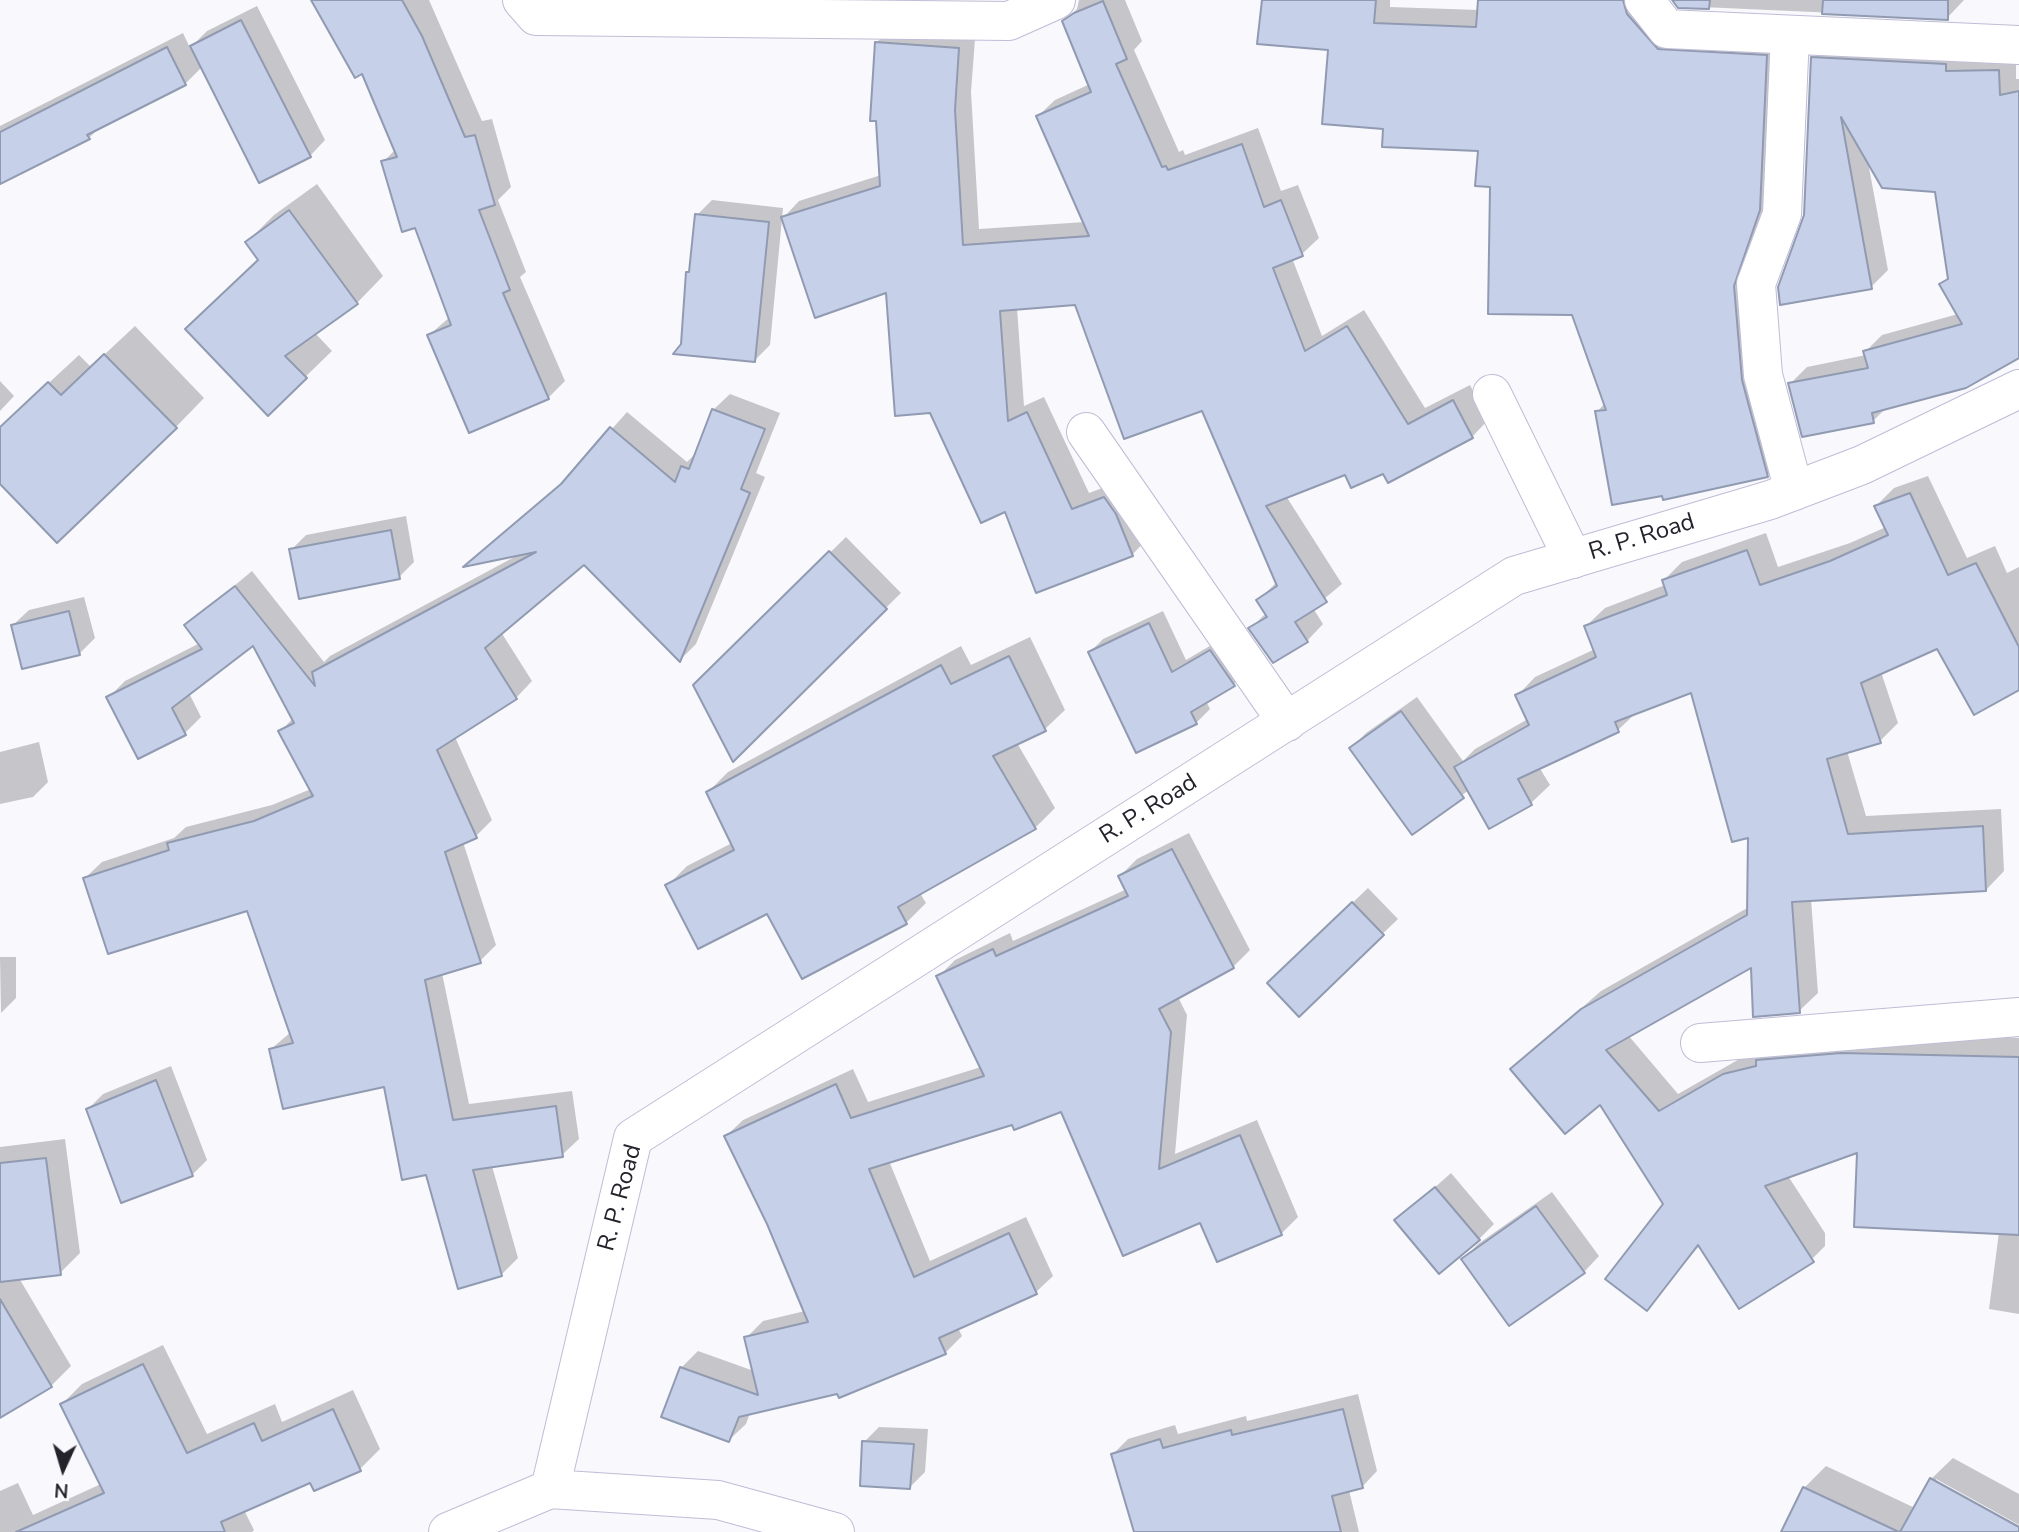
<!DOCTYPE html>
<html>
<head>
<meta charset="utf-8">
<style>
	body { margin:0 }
	#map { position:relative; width:2019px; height:1532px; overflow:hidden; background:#f8f8fd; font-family:"Nunito Sans",sans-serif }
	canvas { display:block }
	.north { position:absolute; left:28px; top:1434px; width:70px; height:70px; -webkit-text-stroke:5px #fff; paint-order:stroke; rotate:184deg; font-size:19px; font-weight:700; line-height:28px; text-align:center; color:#24232c }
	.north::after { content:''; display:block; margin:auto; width:24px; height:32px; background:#24232c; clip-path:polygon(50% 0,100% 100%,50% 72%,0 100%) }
</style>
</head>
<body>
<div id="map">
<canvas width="2019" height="1532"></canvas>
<div class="north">N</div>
</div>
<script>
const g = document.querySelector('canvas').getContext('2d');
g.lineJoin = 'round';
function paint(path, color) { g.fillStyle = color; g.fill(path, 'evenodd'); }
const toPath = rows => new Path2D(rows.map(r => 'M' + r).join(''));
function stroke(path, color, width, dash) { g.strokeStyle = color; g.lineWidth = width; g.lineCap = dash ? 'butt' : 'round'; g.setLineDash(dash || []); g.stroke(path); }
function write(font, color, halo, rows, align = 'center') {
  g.font = font + ' "Nunito Sans",sans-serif'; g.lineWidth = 5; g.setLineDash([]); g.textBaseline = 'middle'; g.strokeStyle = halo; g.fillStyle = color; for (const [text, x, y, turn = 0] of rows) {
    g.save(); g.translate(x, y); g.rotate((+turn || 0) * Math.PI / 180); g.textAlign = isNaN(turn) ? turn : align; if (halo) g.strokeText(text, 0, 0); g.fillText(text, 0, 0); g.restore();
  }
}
const shadow = toPath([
	[313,0,429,0,482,121,492,119,511,187,498,200,526,272,520,277,565,381,548,398,429,335,450,317,416,226,383,162,396,149,363,72],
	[1079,0,1125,0,1142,41,1134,50,1179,152,1183,150,1185,155,1258,128,1281,191,1298,185,1319,238,1302,254,1292,258,1322,336,1364,310,1425,408,1470,385,1488,420,1472,437,1384,472,1346,473,1286,496,1342,584,1313,608,1323,624,1307,641,1251,628,1266,613,1258,600,1277,582,1203,408,1076,304,1017,308,1024,406,1044,397,1089,493,1121,481,1148,538,1132,555,1006,509,887,291,783,218,799,201,881,175,877,42,894,26,976,26,971,92,979,229,1085,222,1038,116,1055,100,1090,84,1064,22,1077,9],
	[1263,0,1390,0,1390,7,1479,10,1480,0,1646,0,1673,32,1783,39,1776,192,1750,268,1784,459,1767,476,1597,412,1605,403,1574,314,1492,185,1480,149,1385,128,1330,48],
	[1673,0,1964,0,1947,18,1679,6],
	[257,6,325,140,310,156,202,67,185,84,101,126,89,138,0,182,0,126,183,33,190,48,207,31],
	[1830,41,2016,54,2016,79,2019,79,2019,356,1887,407,1873,421,1790,384,1807,367,1866,355,1865,352,1882,335,1958,314,1941,285,1949,276,1937,190,1868,162,1888,270,1871,287,1806,216,1813,58],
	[317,184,383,276,357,303,315,333,332,351,268,413,260,259,247,242,274,215],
	[712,200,783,208,770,345,755,360,683,345,688,273,691,270,697,215],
	[135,326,204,398,176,427,0,481,0,428,79,355,91,367],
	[0,381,14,396,0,411],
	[730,394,780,413,756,473,765,477,696,644,680,660,584,563,501,632,532,681,516,698,455,737,492,820,476,836,463,842,496,945,480,961,442,973,469,1104,572,1091,579,1139,562,1155,492,1166,518,1258,501,1275,427,1173,385,1085,271,1049,291,1032,248,909,85,878,102,862,174,838,186,827,272,805,311,789,280,732,293,718,253,643,189,693,201,717,185,733,109,697,125,681,200,643,186,626,252,571,324,662,330,656,520,554,468,564,571,475,627,412,687,462,697,452,713,410],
	[1928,476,1967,558,1995,546,2007,573,2019,567,2019,688,1937,647,1881,672,1898,723,1880,741,1847,751,1866,816,2001,809,2004,871,1986,890,1811,899,1818,993,1799,1011,1752,966,1628,1035,1678,1094,1743,1057,1996,1036,2019,1038,2019,1314,1989,1309,1999,1232,1859,1150,1788,1176,1825,1233,1825,1246,1806,1265,1700,1245,1647,1309,1665,1204,1600,1102,1512,1069,1601,991,1749,907,1750,835,1692,690,1637,712,1618,730,1539,767,1550,785,1531,803,1490,826,1469,790,1412,832,1351,748,1366,733,1417,697,1463,761,1475,749,1528,719,1517,696,1535,677,1595,649,1586,626,1605,608,1665,585,1664,580,1682,562,1766,533,1778,567,1850,543,1886,527,1876,506,1894,488],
	[406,516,414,562,399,577,291,550,306,535],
	[846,537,901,593,733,759,695,685],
	[84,597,95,638,80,653,13,625,29,610],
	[1163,611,1186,660,1225,637,1248,671,1234,684,1206,701,1210,709,1196,723,1090,652,1103,639],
	[1030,637,1065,710,1045,729,1017,743,1055,808,1035,828,920,893,926,903,906,923,767,912,667,886,687,866,732,843,708,792,728,772,961,646,971,665],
	[39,742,48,782,33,797,0,804,0,752],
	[1189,833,1250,950,1233,967,1178,997,1187,1015,1175,1154,1257,1120,1298,1217,1281,1234,1201,1220,1062,1110,889,1161,930,1261,1026,1217,1053,1276,1036,1292,958,1328,962,1336,945,1353,838,1392,750,1413,746,1424,729,1440,681,1368,698,1351,754,1371,746,1338,763,1321,805,1311,769,1223,726,1136,743,1120,853,1069,868,1102,981,1067,938,977,955,960,1010,933,1013,941,1127,889,1120,876,1137,859],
	[1368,888,1398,919,1299,1014,1284,968],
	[0,957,16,957,16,998,1,1013],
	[171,1066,207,1160,192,1175,88,1109,103,1094],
	[65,1139,80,1253,60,1273,19,1278,71,1366,51,1386,0,1411,0,1147],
	[1451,1173,1494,1224,1479,1239,1397,1221],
	[1552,1192,1599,1256,1584,1272,1463,1259,1478,1244],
	[163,1345,207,1434,275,1404,282,1422,353,1390,380,1449,360,1469,315,1489,311,1481,244,1510,254,1530,252,1532,0,1532,0,1491,18,1483,33,1515,101,1484,62,1404,82,1384],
	[1358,1394,1377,1471,1362,1487,1349,1490,1359,1532,1136,1532,1113,1454,1128,1439,1175,1425,1178,1434,1246,1416,1247,1421],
	[879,1427,928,1429,925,1472,910,1487,864,1442],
	[1953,1458,2019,1494,2019,1525,1936,1479,1936,1483,2019,1532,1783,1532,1804,1488,1826,1466,1915,1508,1931,1479]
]);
const building = toPath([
	[311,0,402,0,422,36,465,137,475,135,495,205,479,210,510,290,503,293,549,399,469,433,427,335,451,325,415,228,402,232,381,161,397,157,362,74,355,78,311,0],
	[1262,0,1376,0,1374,23,1476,27,1478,0,1623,0,1627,14,1658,49,1767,55,1760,210,1734,286,1742,380,1768,477,1663,500,1662,496,1612,505,1595,411,1606,410,1572,315,1488,314,1490,187,1475,186,1478,151,1382,147,1383,129,1322,124,1328,50,1257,44,1262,0],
	[1672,0,1710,0,1709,9,1678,8,1672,0],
	[1823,0,1948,0,1948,20,1822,14,1823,0],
	[1103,1,1127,59,1116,64,1162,167,1166,166,1168,170,1242,144,1264,207,1281,200,1303,256,1273,268,1305,351,1347,326,1408,424,1453,400,1473,438,1388,483,1383,474,1351,488,1345,475,1266,506,1327,602,1295,622,1308,642,1273,663,1248,628,1267,617,1256,600,1277,586,1202,411,1124,439,1075,305,1000,311,1008,421,1027,412,1072,509,1104,497,1116,514,1133,556,1036,593,1005,512,981,523,930,413,895,416,886,293,815,318,781,217,880,186,876,121,870,121,875,42,959,48,955,110,963,245,1089,236,1036,116,1091,92,1062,21,1074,13,1103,1],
	[241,20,311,157,259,183,190,46,241,20],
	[167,47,186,85,87,135,90,139,0,184,0,132,167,47],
	[1811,57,1946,64,1946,71,1999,70,2000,95,2019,91,2019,358,1966,388,1872,413,1874,423,1802,437,1788,383,1868,368,1863,351,1962,324,1939,284,1948,279,1935,192,1882,188,1841,117,1872,289,1780,305,1778,287,1804,215,1811,57],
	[289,210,358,304,285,356,307,378,268,416,185,329,258,260,245,242,289,210],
	[695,214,769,222,755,362,673,354,681,344,686,272,689,272,695,214],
	[104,354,177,428,57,543,0,484,0,427,48,382,61,395,104,354],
	[712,409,765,429,741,489,750,493,680,662,584,565,485,648,517,699,437,750,477,838,445,852,481,963,425,980,453,1120,556,1106,563,1157,473,1170,502,1276,458,1289,426,1175,402,1180,384,1087,283,1109,269,1049,293,1043,247,911,108,954,83,878,169,850,167,843,254,821,313,796,278,731,294,723,253,646,172,708,186,735,138,759,106,697,202,649,184,625,235,586,315,686,312,672,536,552,463,567,561,484,610,427,675,482,681,466,689,469,712,409],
	[1910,493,1948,575,1976,563,2019,647,2019,690,1974,715,1937,649,1861,683,1881,743,1827,759,1848,834,1983,826,1986,891,1792,902,1800,1013,1753,1017,1751,968,1606,1050,1659,1111,1723,1074,1756,1066,1756,1060,1841,1053,2019,1057,2019,1235,1854,1227,1857,1153,1765,1186,1814,1262,1739,1309,1698,1245,1647,1311,1605,1279,1663,1204,1600,1105,1565,1134,1510,1069,1581,1009,1747,915,1748,838,1732,842,1691,693,1615,722,1619,732,1518,779,1532,805,1489,829,1454,767,1529,725,1515,695,1596,657,1584,626,1667,595,1662,580,1747,550,1760,585,1830,561,1888,535,1874,506,1910,493],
	[391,530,400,579,299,599,289,549,391,530],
	[829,551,887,609,733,762,693,685,829,551],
	[69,611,80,655,22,669,11,625,69,611],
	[1149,623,1172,672,1210,650,1235,686,1191,712,1197,724,1136,753,1088,652,1149,623],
	[1009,656,1046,731,993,756,1036,829,898,907,907,924,802,979,767,914,698,949,665,885,734,850,706,792,941,665,951,684,1009,656],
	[1401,711,1464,798,1412,835,1349,748,1401,711],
	[1172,849,1234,968,1159,1009,1171,1032,1159,1169,1240,1135,1282,1235,1217,1262,1200,1223,1123,1256,1061,1112,1014,1130,1012,1125,869,1169,914,1277,1009,1233,1037,1294,939,1338,946,1354,839,1398,837,1394,739,1417,729,1442,661,1417,680,1367,758,1395,744,1337,808,1322,767,1224,724,1136,836,1084,851,1118,984,1076,936,976,993,949,996,956,1128,896,1118,876,1172,849],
	[1352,902,1384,935,1299,1017,1267,983,1352,902],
	[156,1080,193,1176,121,1203,86,1109,156,1080],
	[46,1158,61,1275,0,1282,0,1163,46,1158],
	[1435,1187,1480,1240,1439,1274,1394,1220,1435,1187],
	[1536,1206,1585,1273,1509,1326,1461,1259,1536,1206],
	[0,1299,52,1387,0,1418,0,1299],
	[143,1364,187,1453,254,1423,262,1441,333,1409,361,1471,314,1491,310,1483,221,1522,225,1532,16,1532,104,1493,60,1404,143,1364],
	[1343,1409,1363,1488,1332,1496,1341,1532,1134,1532,1111,1454,1160,1439,1163,1448,1231,1430,1232,1435,1343,1409],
	[862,1441,914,1444,910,1489,860,1486,862,1441],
	[1930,1478,2019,1527,2019,1532,1900,1532,1930,1478],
	[1803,1487,1899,1532,1781,1532,1803,1487]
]);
const street = toPath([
	[522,0,536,16,1009,21,1056,0],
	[1644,0,1667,29,2019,45],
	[1790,35,1782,214,1756,284,1763,375,1794,491],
	[1492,394,1573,559],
	[1086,432,1287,722],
	[1700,1043,2019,1017]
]);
const secondary = toPath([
	[550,1489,633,1138,1514,576,1770,500,1862,465,2019,389],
	[448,1532,550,1489,718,1500,835,1532]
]);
const streetNames = [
	["R. P. Road",1642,538,-17],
	["R. P. Road",1149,810,-32],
	["R. P. Road",621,1198,-75]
];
paint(shadow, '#0003');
paint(building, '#c6d0e8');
stroke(building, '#909ab1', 2);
stroke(street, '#bfbdd6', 40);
stroke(secondary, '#bfbdd6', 40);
stroke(street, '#fff', 38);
stroke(secondary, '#fff', 38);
write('24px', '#24232c', '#fff', streetNames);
</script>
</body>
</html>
